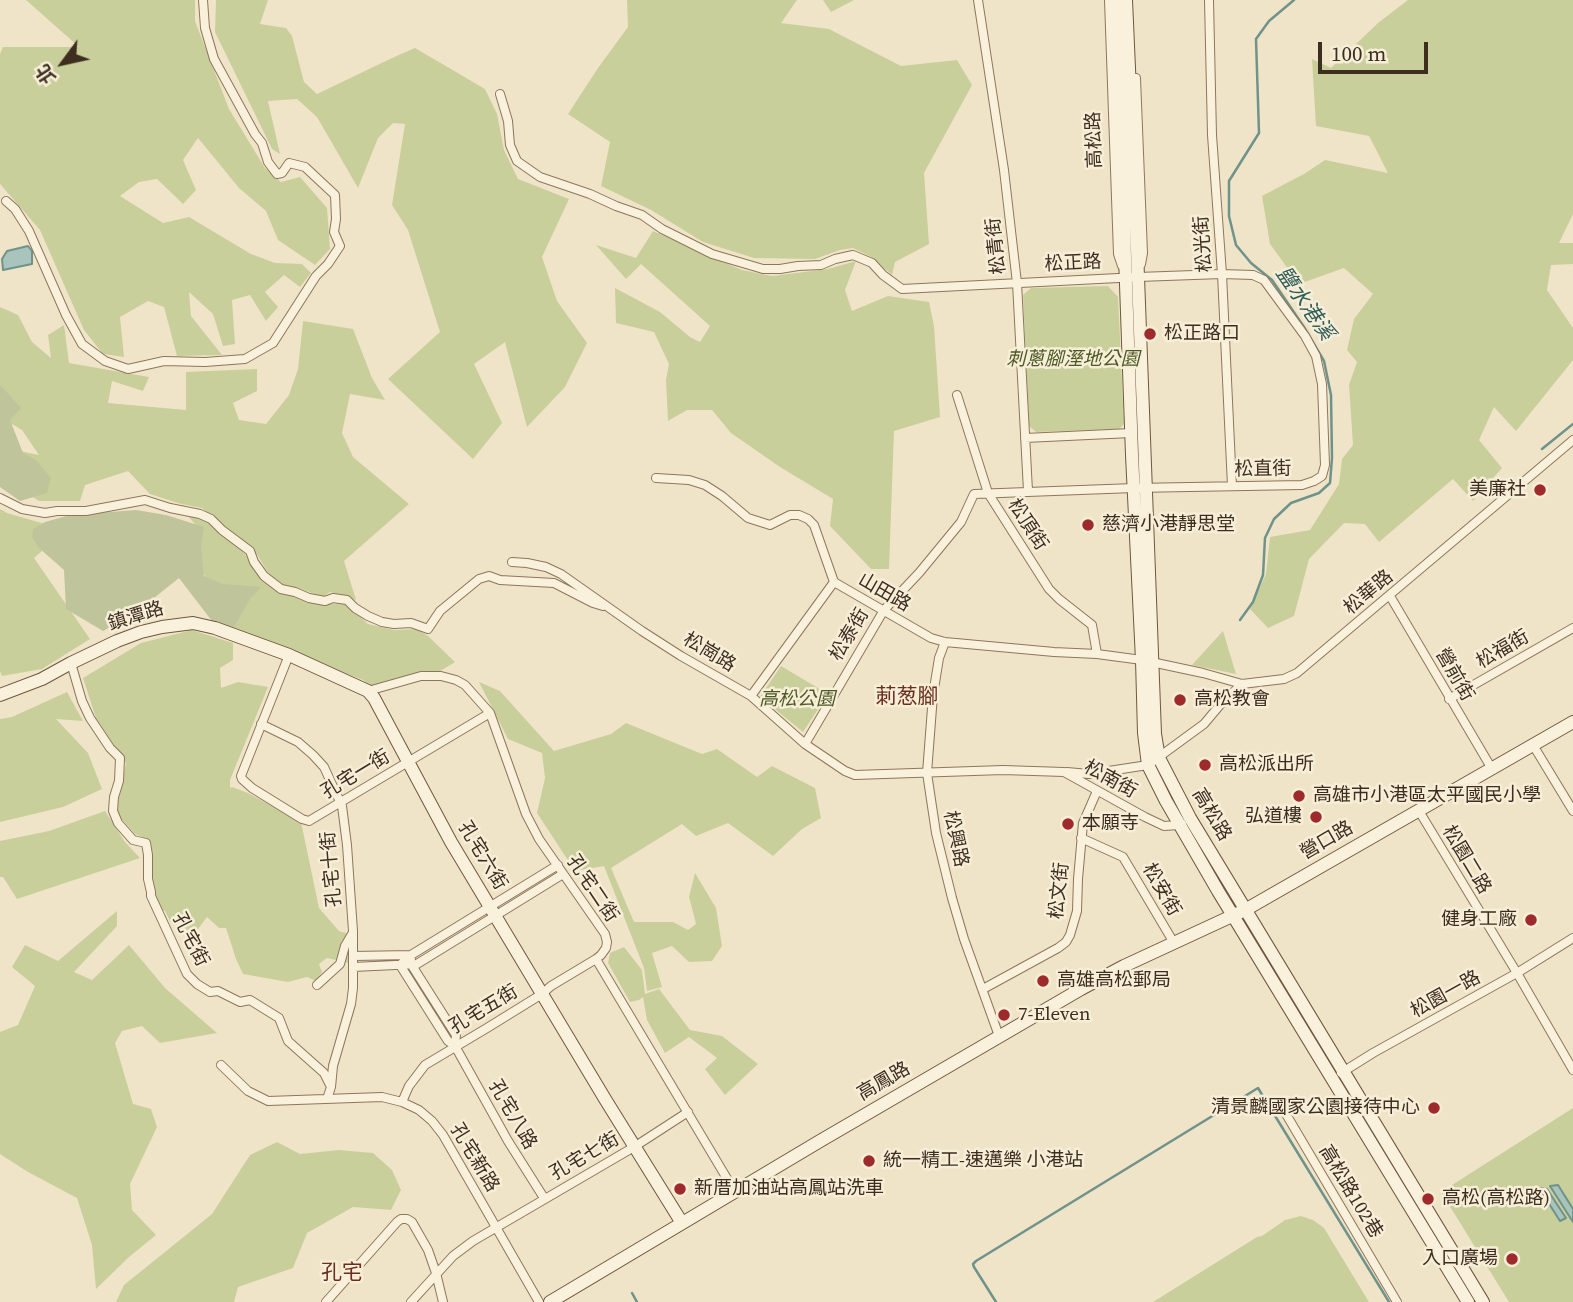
<!DOCTYPE html>
<html>
<head>
<meta charset="utf-8">
<style>
	body { margin:0 }
	#map { position:relative; width:1573px; height:1302px; overflow:hidden; background:#f0e4c8; font-family:"Source Serif 4","Noto Sans TC",serif }
	canvas { display:block }
	.north { position:absolute; left:28px; top:28px; width:70px; height:70px; -webkit-text-stroke:5px #f7eed8; paint-order:stroke; rotate:237deg; font-size:19px; font-weight:700; line-height:28px; text-align:center; color:#3d2e20 }
	.north::after { content:''; display:block; margin:auto; width:24px; height:32px; background:#3d2e20; clip-path:polygon(50% 0,100% 100%,50% 72%,0 100%) }
	.scale { position:absolute; left:1318px; top:42px; width:110px; height:32px; box-sizing:border-box; border:4px solid #3d2e20; border-top:0; padding-left:9px; font-size:21px; line-height:24px; white-space:nowrap; color:#3d2e20; -webkit-text-stroke:5px #f7eed8; paint-order:stroke }
</style>
</head>
<body>
<div id="map">
<canvas width="1573" height="1302"></canvas>
<div class="north">北</div>
<div class="scale">100 m</div>
</div>
<script>
const g = document.querySelector('canvas').getContext('2d');
g.lineJoin = 'round';
function paint(path, color) { g.fillStyle = color; g.fill(path, 'evenodd'); }
const toPath = rows => new Path2D(rows.map(r => 'M' + r).join(''));
function stroke(path, color, width, dash) { g.strokeStyle = color; g.lineWidth = width; g.lineCap = dash ? 'butt' : 'round'; g.setLineDash(dash || []); g.stroke(path); }
function write(font, color, halo, rows, align = 'center') {
  g.font = font + ' "Source Serif 4","Noto Sans TC",serif'; g.lineWidth = 5; g.setLineDash([]); g.textBaseline = 'middle'; g.strokeStyle = halo; g.fillStyle = color; for (const [text, x, y, turn = 0] of rows) {
    g.save(); g.translate(x, y); g.rotate((+turn || 0) * Math.PI / 180); g.textAlign = isNaN(turn) ? turn : align; if (halo) g.strokeText(text, 0, 0); g.fillText(text, 0, 0); g.restore();
  }
}
const green = toPath([
	[26,0,195,0,195,21,229,109,265,168,281,182,300,177,327,208,330,249,315,265,278,240,266,211,239,188,198,138,183,160,196,190,183,204,157,179,139,182,120,196,163,223,189,217,251,254,275,263,302,264,311,273,300,287,284,275,265,292,278,307,266,321,250,295,232,300,235,344,223,346,213,314,189,292,191,316,222,355,177,356,164,307,148,301,120,317,124,357,103,354,84,330,40,230,0,184,0,54,3,47,79,47],
	[216,0,268,0,260,24,286,28,292,36,304,82,317,94,392,58,415,48,485,89,497,114,504,150,518,179,569,199,542,257,557,301,587,343,565,387,527,427,505,342,474,364,502,423,473,459,388,379,440,332,408,230,392,205,405,124,393,123,378,138,358,188,317,117,297,99,268,101,280,154,272,149,215,32],
	[627,0,797,0,781,23,829,29,901,66,957,60,972,85,924,173,929,244,895,262,892,275,871,257,853,248,840,250,815,259,754,258,703,242,651,210,601,186,610,142,568,114,598,68,628,27],
	[819,0,854,0,831,12,823,0],
	[1408,0,1573,0,1573,214,1559,243,1573,243,1573,264,1551,265,1547,290,1573,328,1573,360,1516,431,1494,407,1479,440,1502,468,1473,501,1453,479,1379,542,1365,524,1344,523,1309,559,1294,616,1268,628,1250,609,1266,574,1270,537,1310,530,1339,484,1342,459,1353,445,1349,385,1357,362,1347,350,1354,319,1373,294,1344,268,1299,284,1270,244,1262,196,1304,174,1325,160,1388,173,1369,136,1316,126,1312,59,1331,68,1378,23],
	[653,231,742,270,772,276,828,269,856,261,845,290,852,311,888,296,929,302,934,326,940,417,894,431,889,569,871,569,830,526,833,499,780,467,731,433,712,410,687,410,668,421,666,380,669,364,654,332,616,323,615,288,660,312,690,337,700,342,710,326,641,264,626,279,596,245,636,258],
	[1108,286,1118,297,1124,424,1119,429,1036,432,1029,426,1023,295,1031,288],
	[0,307,18,315,32,342,51,358,48,335,64,325,69,363,149,377,143,391,112,381,108,403,186,410,186,372,257,369,257,391,233,403,239,420,266,424,289,395,298,369,303,321,353,329,372,378,385,400,350,394,342,433,353,457,409,504,344,561,356,600,330,592,323,597,301,589,286,586,272,579,256,553,202,508,181,504,150,494,128,471,85,485,80,501,39,501,0,477,0,447,39,455,22,430,0,417],
	[0,509,7,513,66,530,34,558,90,639,42,669,2,676,0,671],
	[188,516,204,519,234,543,245,554,262,580,296,597,331,604,345,603,368,624,394,630,417,629,428,636,455,662,437,673,424,671,371,686,363,680,222,626,234,606,251,592,208,580,198,566,200,530],
	[192,630,233,643,233,660,220,668,221,688,238,682,268,687,230,780,230,788,232,787,248,793,301,822,319,908,339,931,349,934,349,963,327,958,319,964,322,972,316,981,307,977,288,982,243,974,236,959,226,928,219,928,207,917,195,933,171,923,165,911,159,909,149,890,149,848,147,839,135,834,118,815,117,807,126,763,96,718,83,678,141,643],
	[1223,631,1236,674,1192,665],
	[781,666,828,694,803,732,760,697],
	[479,682,500,691,554,751,611,734,626,723,702,754,717,749,757,777,772,766,815,788,821,818,802,829,773,856,728,823,696,836,682,824,611,868,634,922,673,922,688,930,696,924,689,897,695,873,716,908,722,946,712,961,689,962,672,946,652,953,662,987,647,991,644,968,604,866,575,871,537,813,545,778,542,753,508,739],
	[67,692,83,721,56,719,88,753,102,789,63,807,0,822,0,719,12,717],
	[105,811,125,842,140,858,17,899,3,877,0,877,0,841,49,831],
	[117,911,117,926,74,972,92,980,129,945,165,988,217,1033,160,1043,142,1026,122,1031,115,1043,133,1104,151,1109,157,1127,130,1184,132,1210,156,1235,129,1257,96,1289,92,1245,77,1198,28,1172,0,1154,0,1032,18,1025,35,986,12,967,25,945,58,961],
	[624,947,642,970,645,994,659,989,690,1030,722,1036,758,1064,725,1095,705,1069,717,1058,689,1037,665,1053,647,1020,643,997,639,1000,630,1002,608,963,610,953],
	[1573,1108,1573,1302,1509,1302,1441,1192],
	[277,1142,300,1154,339,1150,373,1153,392,1170,401,1190,391,1210,353,1207,307,1233,293,1268,238,1287,234,1302,116,1302,124,1285,212,1214,250,1155],
	[1301,1216,1313,1220,1324,1228,1369,1302,1153,1302,1257,1237,1262,1236,1285,1220]
]);
const cemetery = toPath([
	[0,385,21,408,10,420,23,453,36,460,51,478,47,493,20,501,0,487],
	[136,510,166,515,204,527,201,547,204,576,223,584,261,587,250,599,234,627,212,621,179,578,134,614,103,631,66,609,64,570,39,548,32,537,33,529,45,522,70,515]
]);
const water = toPath([
	[28,246,32,251,32,264,3,270,2,259,7,251,28,246],
	[1558,1185,1573,1209,1573,1222,1550,1186,1558,1185],
	[1539,1188,1547,1189,1566,1218,1560,1221,1539,1188]
]);
const stream = toPath([
	[1542,449,1573,424],
	[1240,620,1253,602,1263,575,1265,538,1274,519,1291,503,1319,493,1330,483,1332,458,1331,395,1324,361,1304,327,1272,280,1251,263,1236,245,1229,216,1229,181,1259,133,1256,39,1269,21,1294,0],
	[632,1293,637,1302],
	[996,1302,974,1267,973,1264,976,1261,1258,1088,1389,1302]
]);
const street = toPath([
	[978,0,1004,170,1017,283,1028,491],
	[1109,0,1118,254,1122,266],
	[1209,0,1212,135,1222,274,1232,486],
	[1136,78,1143,253,1141,264],
	[500,94,508,121,510,145,517,161,540,177,590,194,616,206,642,215,662,229,712,254,763,269,780,269,798,266,821,265,835,259,853,255,872,263,883,275,902,289,1138,277,1222,274,1253,275,1264,280,1305,336,1316,356,1322,384,1325,465,1322,476,1314,481,1302,485,1134,488,974,494,961,522,919,573,884,610,805,744],
	[6,201,15,209,29,231,66,315,82,344,105,361,128,369,164,361,205,362,245,359,273,343,316,276,328,264,340,246,334,232,336,219,335,195,305,167,289,163,282,173,277,174,268,162,262,143,255,134,214,59,205,28,203,0],
	[957,395,988,493,1049,589,1059,599,1092,625,1097,654],
	[1025,438,1131,433],
	[656,478,689,480,705,485,722,496,748,518,770,525,790,515,799,515,808,519,814,525,834,582,931,638,945,642,1054,652,1097,654,1142,660,1203,673,1242,684,1284,679,1297,673,1573,440],
	[0,498,22,509,45,513,57,511,86,511,145,500,170,508,200,514,211,519,222,530,250,551,254,562,264,576,281,589,295,592,309,598,325,601,333,598,347,600,355,608,368,616,382,622,394,624,411,623,428,629,440,611,479,579,489,576,500,580,554,583,593,603,603,606],
	[512,562,527,563,546,567,561,574,642,631,681,656,751,696,805,744,845,771,855,775,1003,770,1064,772,1145,817,1164,826,1179,825,1182,824],
	[1390,596,1492,769],
	[945,642,939,658,933,695,927,773,936,833,952,898,964,939,999,1036],
	[289,655,241,776,242,779,252,788,302,819,309,821,490,713],
	[71,663,82,701,90,718,110,748,120,758,119,781,114,797,113,811,118,823,133,840,146,843,148,855,148,879,151,892,151,896,187,974,197,984,210,992,218,991,240,1002,250,1000,279,1018,288,1041,324,1073,331,1087,327,1099],
	[368,691,421,676,441,676,456,680,465,685,490,713,526,814,539,839,605,934,607,942,606,948,601,955,596,959,735,1192],
	[751,696,834,582],
	[1449,699,1573,628],
	[261,724,298,742,313,755,324,767,342,806,347,845,353,931,353,988,351,1004,333,1066,331,1087],
	[1533,745,1573,811],
	[1067,772,1089,774,1148,765,1204,724,1220,705,1242,684],
	[1419,811,1517,973,1573,1070],
	[1081,838,1123,857,1174,943],
	[411,955,400,965,448,1041,455,1046,508,1141,544,1198],
	[353,956,411,955,558,865],
	[411,960,411,964,456,1035,455,1046],
	[353,967,417,964,563,874],
	[317,985,340,964,345,946,352,934],
	[983,989,1058,948,1066,942,1070,935,1077,911,1078,879,1083,823,1097,791],
	[221,1065,248,1091,268,1101,382,1097,402,1102,419,1110,432,1121,443,1135,539,1302],
	[1341,1073,1373,1053,1517,973,1573,938],
	[402,1102,409,1086,425,1065,487,1028,542,994,551,986,596,959],
	[1283,1109,1397,1302],
	[326,1302,397,1222,401,1219,407,1219,412,1222,428,1250,436,1273,443,1302],
	[411,1302,453,1256,473,1241,634,1147,688,1112]
]);
const secondary = toPath([
	[1116,0,1132,455,1142,660,1144,733,1148,765,1166,801,1218,891,1468,1302],
	[1126,0,1137,250,1155,734,1159,758,1190,818,1483,1302],
	[0,695,42,679,71,663,117,641,141,632,162,627,193,623,215,628,289,655,368,691,374,698,451,842,605,1099,682,1223],
	[550,1302,820,1141,1081,989,1124,966,1245,910,1573,722]
]);
const markers = [
	[1150,334,7,"#9e2a2b"],
	[1540,490,7,"#9e2a2b"],
	[1088,525,7,"#9e2a2b"],
	[1180,700,7,"#9e2a2b"],
	[1205,765,7,"#9e2a2b"],
	[1299,796,7,"#9e2a2b"],
	[1316,817,7,"#9e2a2b"],
	[1068,824,7,"#9e2a2b"],
	[1531,920,7,"#9e2a2b"],
	[1043,981,7,"#9e2a2b"],
	[1004,1015,7,"#9e2a2b"],
	[1434,1108,7,"#9e2a2b"],
	[869,1161,7,"#9e2a2b"],
	[680,1189,7,"#9e2a2b"],
	[1428,1199,7,"#9e2a2b"],
	[1512,1259,7,"#9e2a2b"]
];
const streetNames = [
	["高松路",1095,140,-92],
	["松光街",1204,244,-94],
	["松青街",997,246,-96],
	["松正路",1073,264,-3],
	["松直街",1263,470,-1],
	["松頂街",1027,525,57],
	["山田路",884,593,30],
	["松華路",1369,593,-40],
	["鎮潭路",136,617,-17],
	["松泰街",850,635,-59],
	["松福街",1503,650,-30],
	["松崗路",709,653,31],
	["營前街",1454,675,60],
	["孔宅一街",356,775,-31],
	["松南街",1110,780,29],
	["高松路",1211,815,59],
	["松興路",955,839,78],
	["營口路",1327,841,-30],
	["孔宅六街",482,856,59],
	["松園二路",1466,860,59],
	["孔宅十街",332,869,-95],
	["孔宅二街",592,889,56],
	["松安街",1161,890,60],
	["松文街",1060,891,-84],
	["孔宅街",190,940,63],
	["松園一路",1446,995,-29],
	["孔宅五街",484,1010,-31],
	["高鳳路",884,1082,-30],
	["孔宅八路",512,1115,60],
	["孔宅七街",585,1157,-30],
	["孔宅新路",474,1158,59],
	["高松路102巷",1350,1192,59]
];
const poiNames = [
	["松正路口",1164,334],
	["美廉社",1526,490,"right"],
	["慈濟小港靜思堂",1102,525],
	["高松教會",1194,700],
	["高松派出所",1219,765],
	["高雄市小港區太平國民小學",1313,796],
	["弘道樓",1302,817,"right"],
	["本願寺",1082,824],
	["健身工廠",1517,920,"right"],
	["高雄高松郵局",1057,981],
	["7-Eleven",1018,1015],
	["清景麟國家公園接待中心",1420,1108,"right"],
	["統一精工-速邁樂 小港站",883,1161],
	["新厝加油站高鳳站洗車",694,1189],
	["高松(高松路)",1442,1199],
	["入口廣場",1498,1259,"right"]
];
const parkNames = [
	["刺蔥腳溼地公園",1073,360],
	["高松公園",797,700]
];
const waterNames = [
	["鹽水港溪",1304,304,55]
];
const neighbourhoodNames = [
	["莿葱腳",907,698],
	["孔宅",342,1274]
];
paint(green, '#c9cf9b');
paint(cemetery, '#bfc49a');
paint(water, '#a9c4bc');
stroke(water, '#6f938a', 2);
stroke(stream, '#6f938a', 2.5);
stroke(street, '#8d765c', 10);
stroke(secondary, '#6f573f', 14);
stroke(street, '#faf1dc', 8);
stroke(secondary, '#faf1dc', 12);
for (const [x, y, r, color] of markers) { const dot = new Path2D(); dot.arc(x, y, r, 0, 2 * Math.PI); g.fillStyle = color; g.fill(dot); stroke(dot, '#f7eed8', 2.5); }
write('19px', '#3d2e20', '#f7eed8', streetNames);
write('19px', '#3d2e20', '#f7eed8', poiNames, 'left');
write('italic 19px', '#4d5a26', '#f7eed8', parkNames);
write('italic 21px', '#2f5d5a', '#f7eed8', waterNames);
write('21px', '#6b2e1e', '#f7eed8', neighbourhoodNames);
</script>
</body>
</html>
